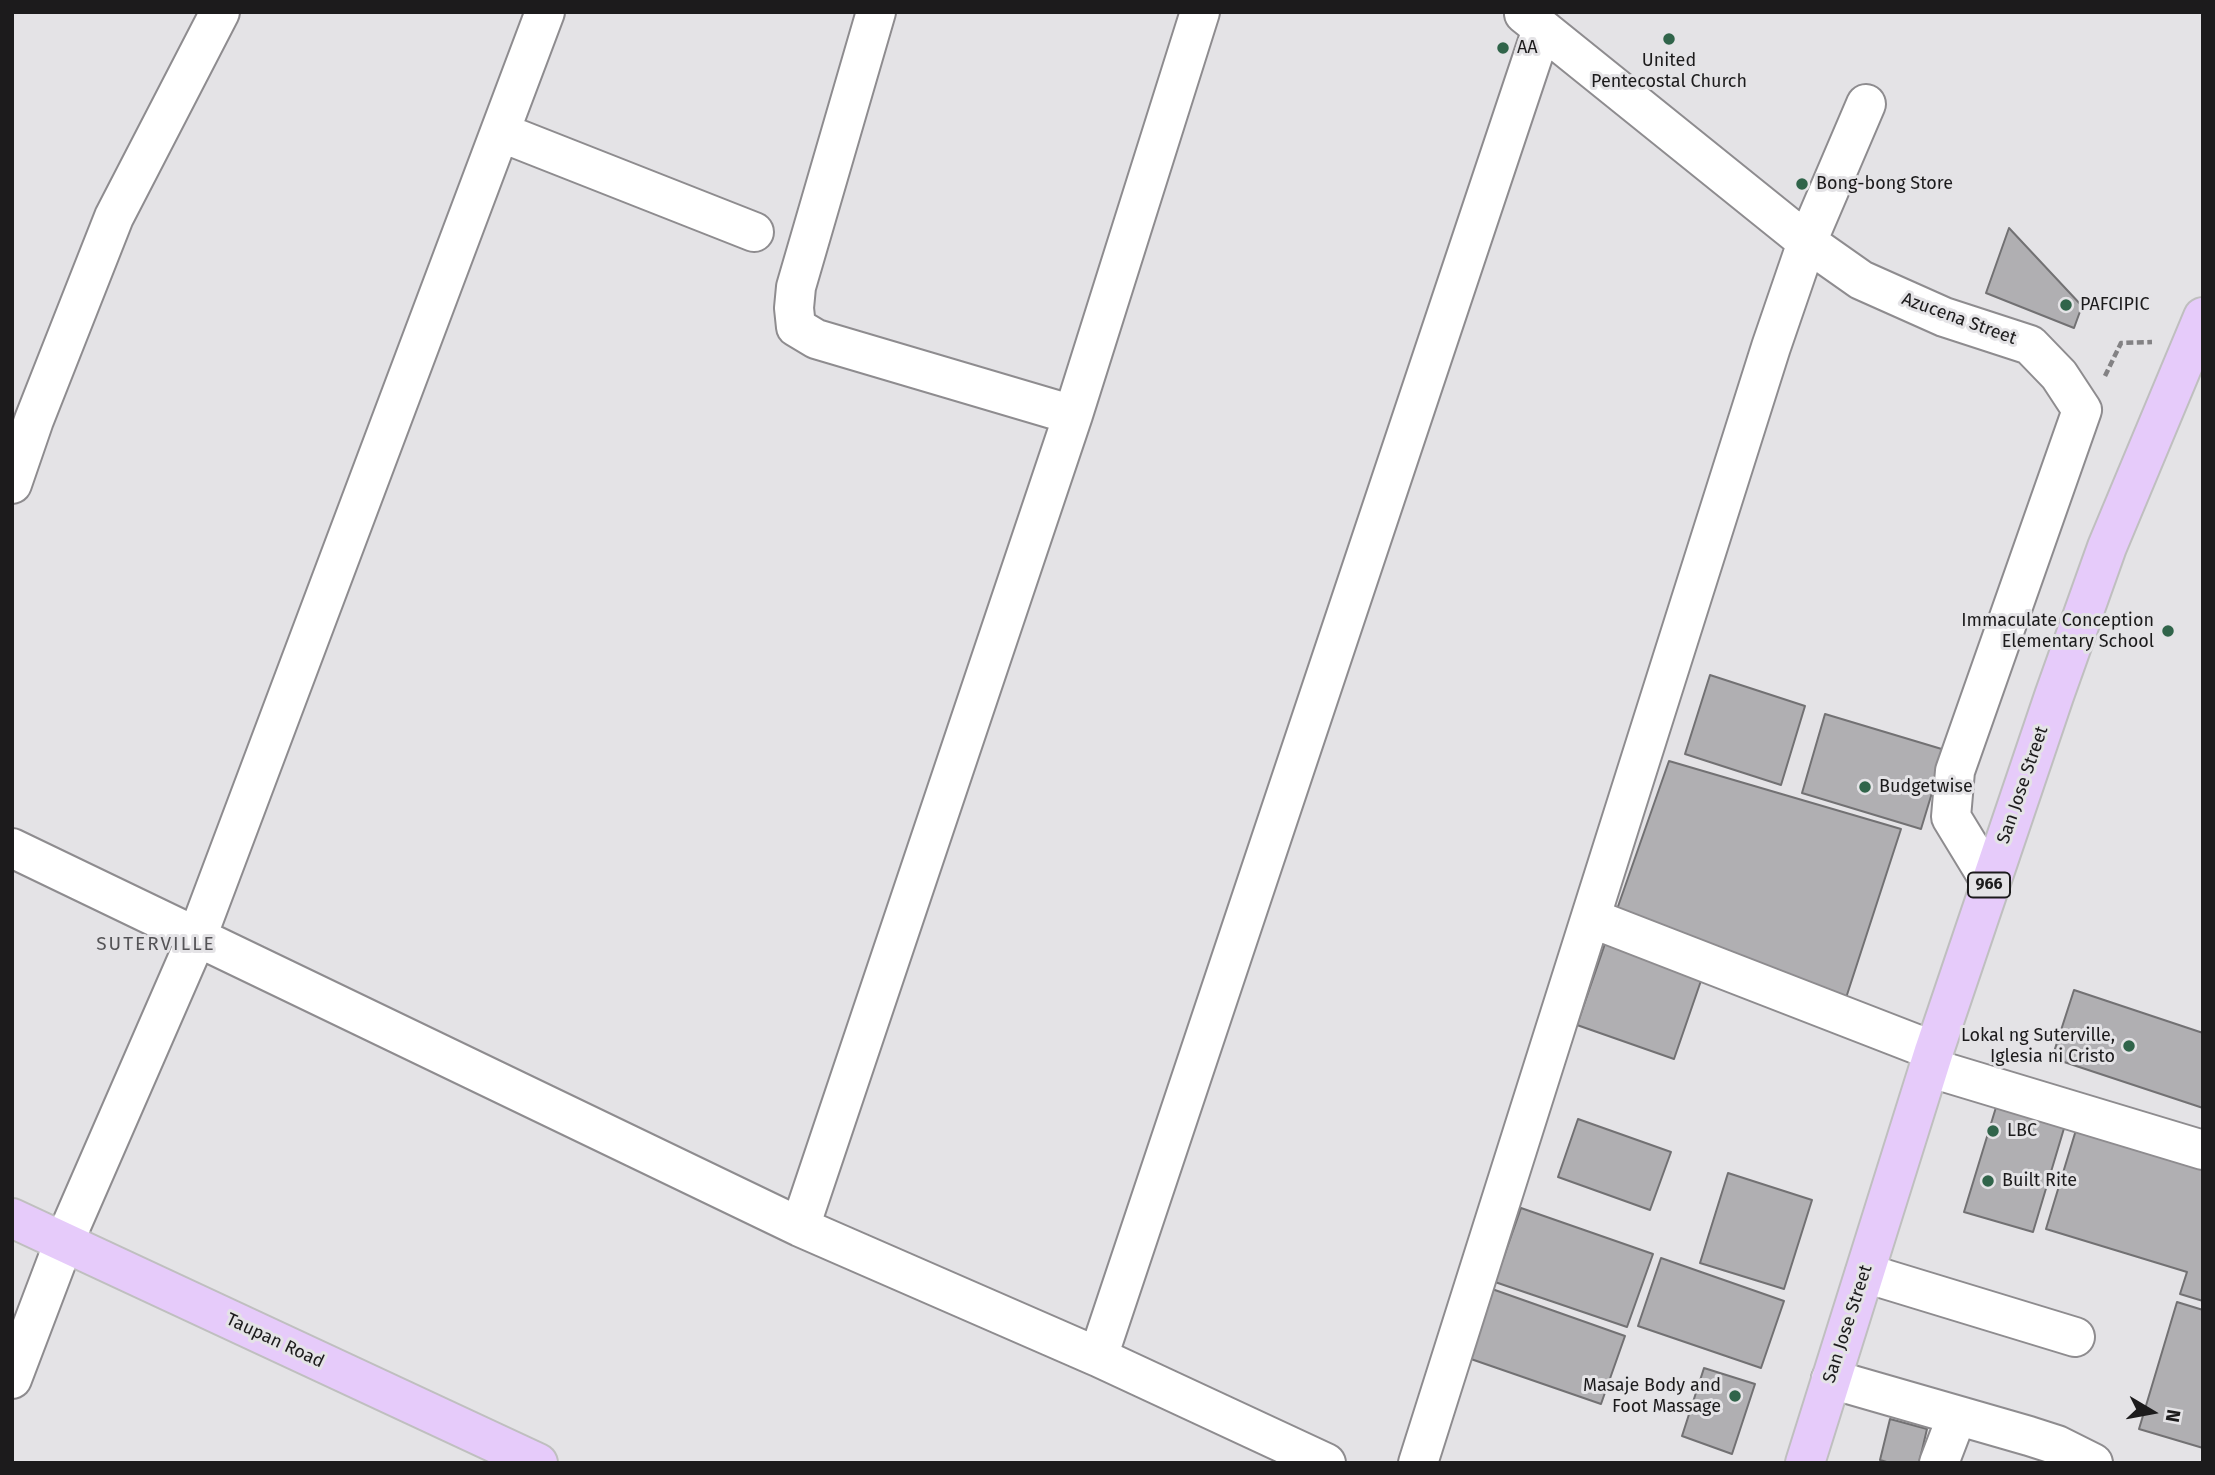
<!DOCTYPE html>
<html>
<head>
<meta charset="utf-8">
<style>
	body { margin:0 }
	#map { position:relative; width:2215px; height:1475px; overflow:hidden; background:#e4e3e6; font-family:"Fira Sans",sans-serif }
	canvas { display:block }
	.frame { position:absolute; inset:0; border:14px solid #1c1b1c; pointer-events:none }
	.north { position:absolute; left:2117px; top:1377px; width:70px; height:70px; -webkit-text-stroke:5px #e4e3e6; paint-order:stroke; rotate:100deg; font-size:19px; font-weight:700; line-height:28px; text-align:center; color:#1c1b1c }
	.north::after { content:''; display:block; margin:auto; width:24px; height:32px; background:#1c1b1c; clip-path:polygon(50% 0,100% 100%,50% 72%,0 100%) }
</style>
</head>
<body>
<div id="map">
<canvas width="2215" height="1475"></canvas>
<div class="frame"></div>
<div class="north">N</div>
</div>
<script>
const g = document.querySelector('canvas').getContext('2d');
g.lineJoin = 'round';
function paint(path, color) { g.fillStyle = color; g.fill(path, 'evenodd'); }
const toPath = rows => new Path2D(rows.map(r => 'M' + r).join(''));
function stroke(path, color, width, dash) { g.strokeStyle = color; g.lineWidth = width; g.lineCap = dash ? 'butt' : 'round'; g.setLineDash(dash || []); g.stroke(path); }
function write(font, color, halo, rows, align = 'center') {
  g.font = font + ' "Fira Sans",sans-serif'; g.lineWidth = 6; g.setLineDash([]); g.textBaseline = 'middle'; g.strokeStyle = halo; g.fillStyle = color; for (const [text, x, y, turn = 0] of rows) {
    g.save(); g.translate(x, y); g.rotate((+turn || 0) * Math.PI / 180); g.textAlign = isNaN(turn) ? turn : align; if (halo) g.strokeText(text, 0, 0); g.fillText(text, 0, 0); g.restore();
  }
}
const building = toPath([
	[2009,228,2082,306,2074,328,1986,293,2009,228],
	[1710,675,1805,706,1781,785,1685,754,1710,675],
	[1825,714,1945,750,1921,829,1802,793,1825,714],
	[1669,761,1901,829,1845,1001,1615,915,1669,761],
	[1607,938,1704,972,1674,1059,1577,1025,1607,938],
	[2074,990,2203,1033,2203,1108,2052,1058,2074,990],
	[1997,1104,2065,1125,2033,1232,1964,1212,1997,1104],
	[1578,1119,1671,1152,1650,1210,1558,1177,1578,1119],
	[2079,1120,2203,1158,2203,1301,2180,1294,2187,1272,2046,1229,2079,1120],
	[1728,1173,1812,1200,1784,1289,1700,1263,1728,1173],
	[1521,1208,1653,1254,1627,1327,1495,1282,1521,1208],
	[1661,1258,1784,1301,1761,1368,1638,1326,1661,1258],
	[1492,1289,1625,1336,1601,1404,1468,1358,1492,1289],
	[2177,1302,2203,1310,2203,1448,2139,1429,2177,1302],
	[1704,1368,1755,1384,1732,1454,1682,1436,1704,1368],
	[1890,1419,1927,1429,1919,1463,1890,1463,1880,1460,1890,1419]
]);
const path = toPath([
	[2105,376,2121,343,2152,342]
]);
const minor = toPath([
	[876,12,796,287,794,308,796,327,816,339,1073,415],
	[1524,14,1807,242,1861,280,1944,317,2030,345,2059,375,2082,410,1955,771,1951,817,1990,881],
	[500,132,754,232],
	[12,484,34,420,114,217,220,12],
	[12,848,800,1227,1098,1357,1326,1463],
	[1591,918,1934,1051],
	[1931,1068,2203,1150],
	[800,1227,1073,415,1200,12],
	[1865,1273,2075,1337],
	[1098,1357,1542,29],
	[12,1379,64,1242,197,937,545,12],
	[1831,1379,2029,1436,2057,1445,2093,1463],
	[1418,1463,1771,347,1807,242,1866,104],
	[1939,1463,1957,1416]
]);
const major = toPath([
	[12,1218,538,1463],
	[1805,1463,1934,1051,2054,696,2107,547,2203,317]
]);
const markers = [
	[1669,39,7,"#30644a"],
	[1503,48,7,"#30644a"],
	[1802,184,7,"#30644a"],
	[2066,305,7,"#30644a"],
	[2168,631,7,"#30644a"],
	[1865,787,7,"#30644a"],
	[2129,1046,7,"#30644a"],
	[1993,1131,7,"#30644a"],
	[1988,1181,7,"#30644a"],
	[1735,1396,7,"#30644a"]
];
const shields = [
	[1989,885,42]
];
const shieldNames = [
	["966",1989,885]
];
const poiNames = [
	["AA",1517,48],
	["United",1669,61,"center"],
	["Pentecostal Church",1669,82,"center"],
	["Bong-bong Store",1816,184],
	["PAFCIPIC",2080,305],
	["Immaculate Conception",2154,621,"right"],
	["Elementary School",2154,642,"right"],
	["Budgetwise",1879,787],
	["Lokal ng Suterville,",2115,1036,"right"],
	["Iglesia ni Cristo",2115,1057,"right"],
	["LBC",2007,1131],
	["Built Rite",2002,1181],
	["Masaje Body and",1721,1386,"right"],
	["Foot Massage",1721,1407,"right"]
];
const streetNames = [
	["Azucena Street",1959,319,20],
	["San Jose Street",2023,785,-71],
	["San Jose Street",1848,1324,-72],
	["Taupan Road",275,1341,25]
];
const neighbourhoodNames = [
	["SUTERVILLE",156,945]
];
paint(building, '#b0afb2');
stroke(building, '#727173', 2);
stroke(minor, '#8e8c8f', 42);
stroke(major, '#bfbfbf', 42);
stroke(path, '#838284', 4.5, [7, 3.5]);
stroke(minor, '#fff', 38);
stroke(major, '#e6cbfa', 38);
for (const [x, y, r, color] of markers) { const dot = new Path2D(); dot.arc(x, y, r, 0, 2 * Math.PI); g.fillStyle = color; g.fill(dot); stroke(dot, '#e4e3e6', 2.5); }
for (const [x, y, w] of shields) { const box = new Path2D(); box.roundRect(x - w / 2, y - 12.5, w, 25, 5); g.fillStyle = '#e4e3e6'; g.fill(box); stroke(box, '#1c1b1c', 2); }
write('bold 16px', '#1c1b1c', null, shieldNames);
write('18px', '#1c1b1c', '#e4e3e6', poiNames, 'left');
write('18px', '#1c1b1c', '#e4e3e6', streetNames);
g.letterSpacing = '2px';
write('19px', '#555457', '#e4e3e6', neighbourhoodNames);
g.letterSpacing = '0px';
</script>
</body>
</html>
